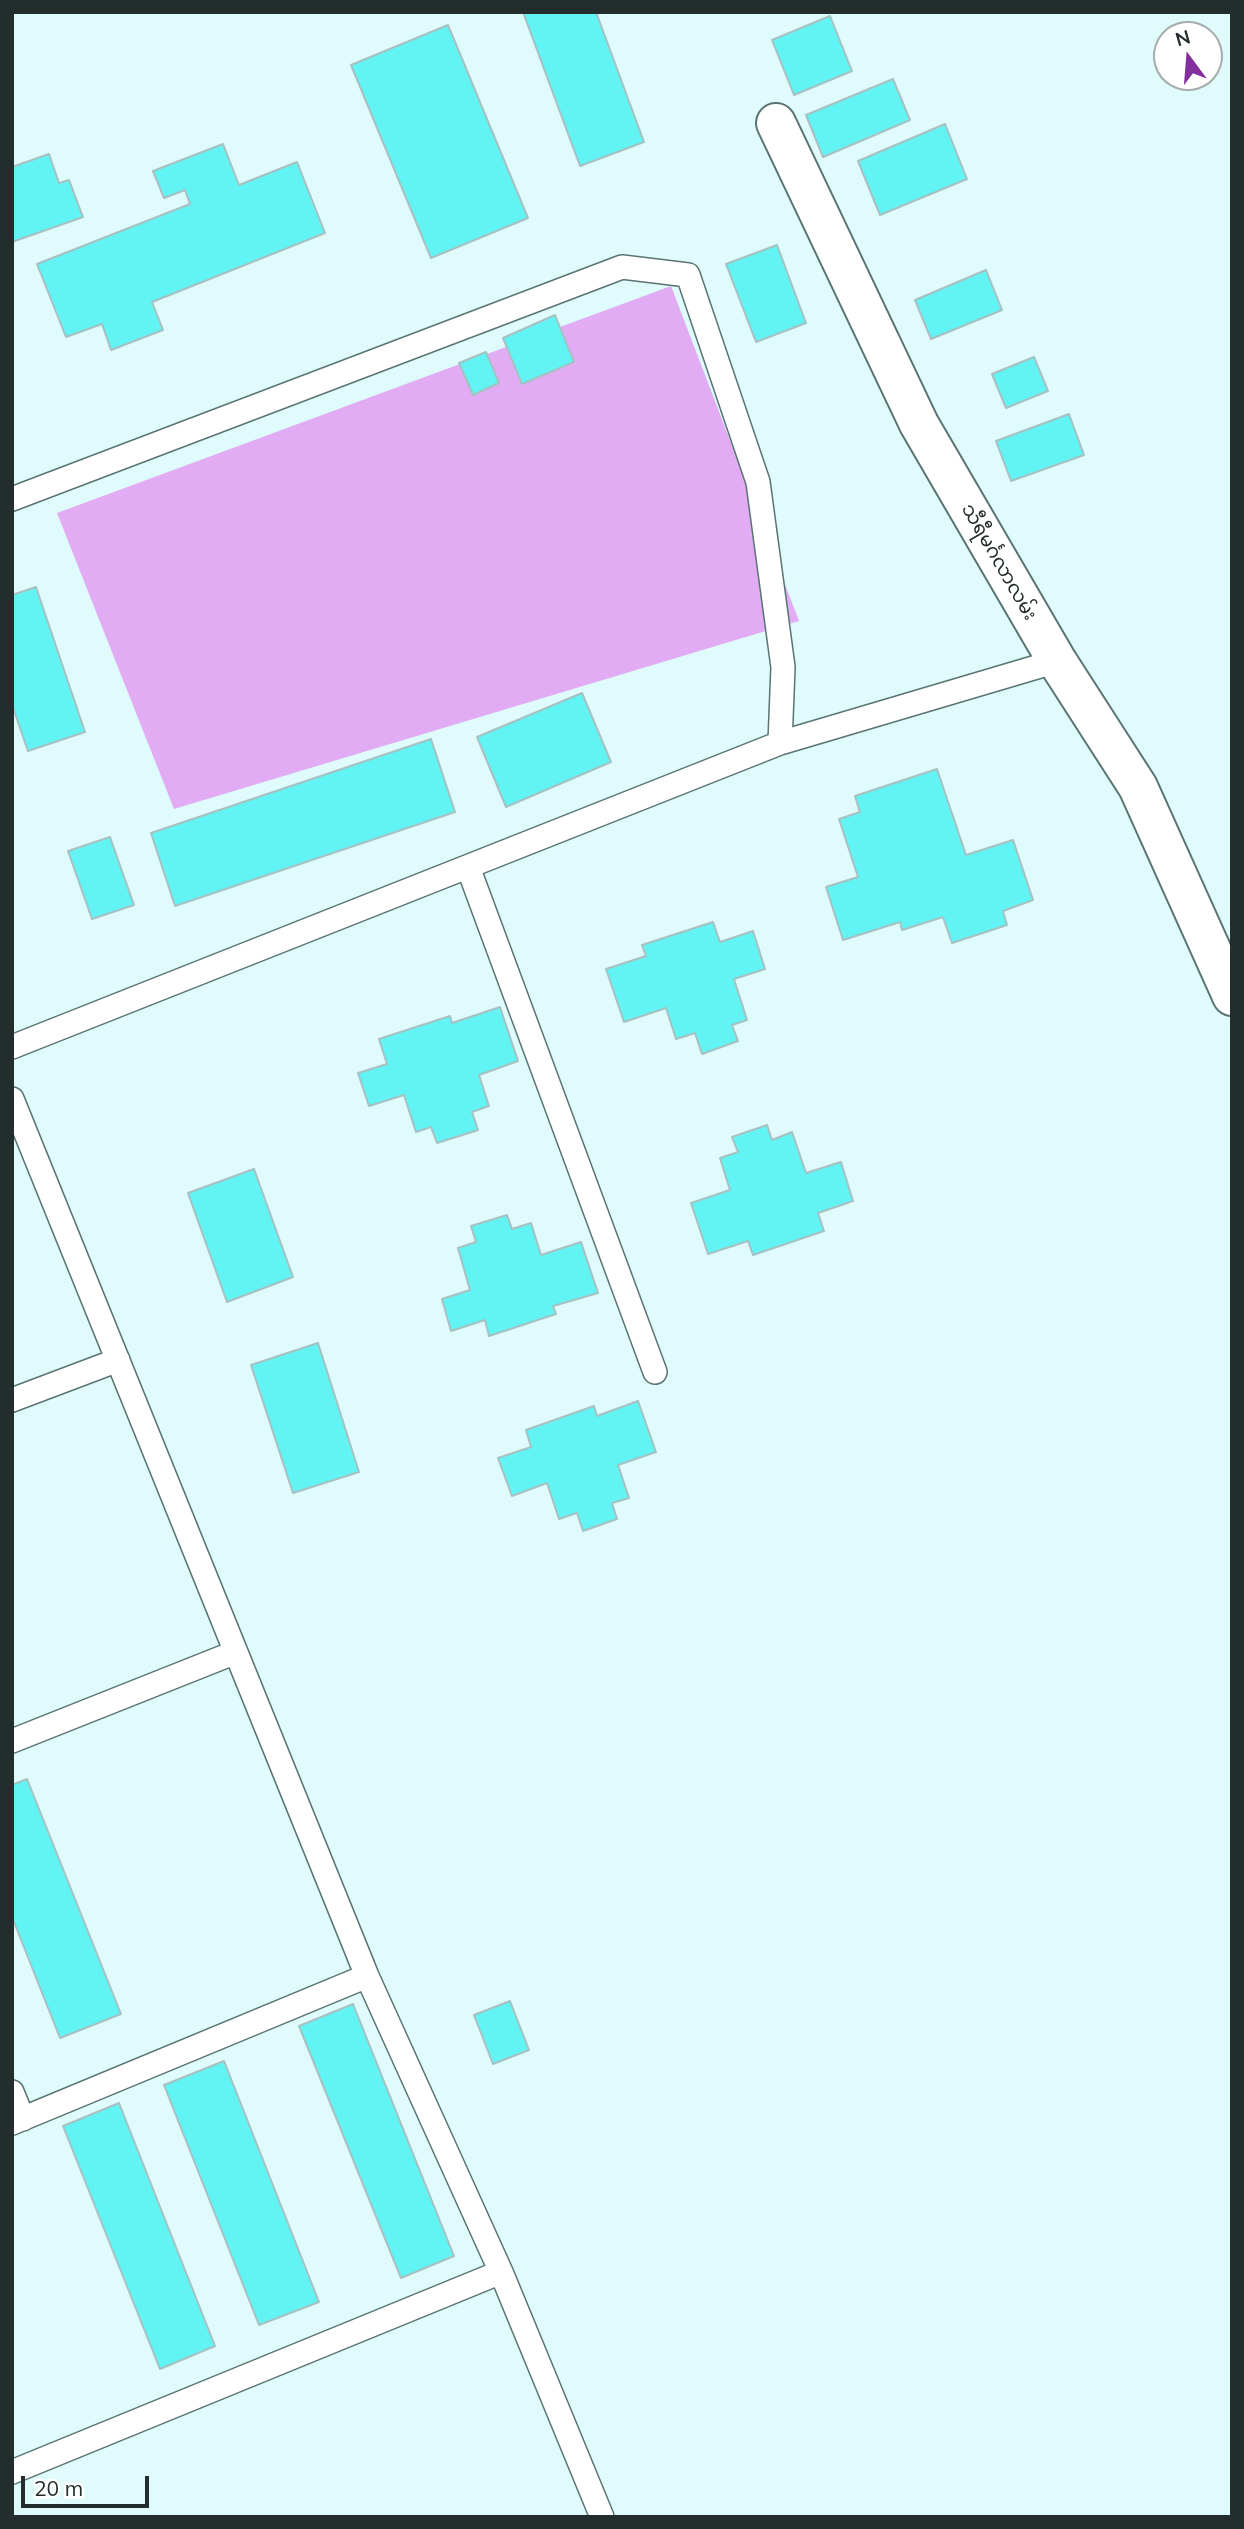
<!DOCTYPE html>
<html>
<head>
<meta charset="utf-8">
<style>
	body { margin:0 }
	#map { position:relative; width:1244px; height:2529px; overflow:hidden; background:#dffbfb; font-family:Mulish,sans-serif }
	canvas { display:block }
	.frame { position:absolute; inset:0; border:14px solid #232d2d; pointer-events:none }
	.north { position:absolute; left:1153px; top:21px; width:70px; height:70px; box-sizing:border-box; background:#fff; border:2px solid #a7abab; border-radius:50%; rotate:344deg; font-size:19px; font-weight:700; line-height:28px; text-align:center; color:#232d2d }
	.north::after { content:''; display:block; margin:auto; width:24px; height:32px; background:#842f9d; clip-path:polygon(50% 0,100% 100%,50% 72%,0 100%) }
	.scale { position:absolute; left:21px; top:2476px; width:128px; height:32px; box-sizing:border-box; border:4px solid #232d2d; border-top:0; padding-left:9px; font-size:21px; line-height:24px; white-space:nowrap; color:#232d2d; -webkit-text-stroke:5px #fff; paint-order:stroke }
</style>
</head>
<body>
<div id="map">
<canvas width="1244" height="2529"></canvas>
<div class="frame"></div>
<div class="north">N</div>
<div class="scale">20 m</div>
</div>
<script>
const g = document.querySelector('canvas').getContext('2d');
g.lineJoin = 'round';
function paint(path, color) { g.fillStyle = color; g.fill(path, 'evenodd'); }
const toPath = rows => new Path2D(rows.map(r => 'M' + r).join(''));
function stroke(path, color, width, dash) { g.strokeStyle = color; g.lineWidth = width; g.lineCap = dash ? 'butt' : 'round'; g.setLineDash(dash || []); g.stroke(path); }
function write(font, color, halo, rows, align = 'center') {
  g.font = font + ' Mulish,"Noto Sans Myanmar",sans-serif'; g.lineWidth = 7; g.setLineDash([]); g.textBaseline = 'middle'; g.strokeStyle = halo; g.fillStyle = color; for (const [text, x, y, turn = 0] of rows) {
    g.save(); g.translate(x, y); g.rotate((+turn || 0) * Math.PI / 180); g.textAlign = isNaN(turn) ? turn : align; if (halo) g.strokeText(text, 0, 0); g.fillText(text, 0, 0); g.restore();
  }
}
const green = toPath([
	[671,286,799,621,174,809,57,513]
]);
const building = toPath([
	[523,12,596,12,644,142,580,166,523,12],
	[830,16,852,71,794,95,772,40,830,16],
	[448,25,528,218,431,258,351,65,448,25],
	[893,79,910,120,823,157,806,115,893,79],
	[945,124,967,179,880,215,858,161,945,124],
	[223,144,239,185,297,162,325,233,152,302,163,330,111,350,102,324,66,337,37,264,190,204,185,190,164,198,153,171,223,144],
	[49,154,59,183,69,180,83,217,12,242,12,167,49,154],
	[777,245,806,323,756,342,726,264,777,245],
	[986,270,1002,310,931,339,915,300,986,270],
	[555,315,574,362,522,384,503,338,555,315],
	[486,352,499,383,473,395,459,363,486,352],
	[1034,357,1048,391,1006,408,992,374,1034,357],
	[1069,414,1084,455,1011,481,996,441,1069,414],
	[36,587,85,732,28,751,12,705,12,595,36,587],
	[582,693,611,762,506,807,477,737,582,693],
	[431,739,455,812,175,906,151,833,431,739],
	[937,769,966,855,1013,840,1033,900,1003,911,1007,925,952,943,943,917,902,930,900,922,843,940,826,887,858,877,839,819,860,812,855,796,937,769],
	[110,837,134,905,92,919,68,851,110,837],
	[713,922,720,942,753,931,765,969,734,979,747,1020,732,1025,738,1041,702,1054,695,1033,676,1039,666,1008,624,1022,606,969,646,956,642,945,713,922],
	[500,1007,518,1061,479,1075,489,1106,472,1112,478,1130,437,1143,431,1127,416,1132,404,1095,369,1106,358,1073,387,1064,379,1039,450,1016,452,1023,500,1007],
	[767,1125,772,1140,792,1132,806,1173,841,1162,853,1201,818,1213,824,1231,753,1255,748,1241,708,1254,691,1203,730,1190,720,1158,738,1152,732,1137,767,1125],
	[254,1169,293,1277,227,1302,188,1193,254,1169],
	[507,1215,512,1229,531,1223,541,1255,581,1242,598,1293,553,1306,556,1314,489,1336,485,1320,451,1331,442,1299,470,1290,458,1248,476,1242,471,1226,507,1215],
	[318,1343,359,1472,293,1493,251,1365,318,1343],
	[638,1401,656,1452,618,1465,629,1498,612,1503,617,1519,583,1531,577,1513,559,1519,547,1483,512,1496,498,1458,531,1447,526,1430,594,1406,597,1416,638,1401],
	[27,1779,121,2014,60,2038,12,1917,12,1785,27,1779],
	[510,2001,529,2050,493,2064,474,2015,510,2001],
	[353,2004,454,2256,401,2278,299,2026,353,2004],
	[224,2061,319,2302,259,2325,164,2085,224,2061],
	[119,2103,215,2346,160,2369,63,2126,119,2103]
]);
const service = toPath([
	[12,499,622,267,688,275,758,482,783,667,780,743],
	[468,867,655,1372],
	[12,1047,780,743,1057,661],
	[12,1099,367,1976,501,2272,602,2517],
	[12,1400,118,1360],
	[12,1741,236,1652],
	[12,2092,23,2119],
	[12,2123,367,1976],
	[12,2472,501,2272]
]);
const minor = toPath([
	[776,123,919,424,1057,661,1138,787,1232,996]
]);
const streetNames = [
	["သီရီမင်္ဂလာလမ်း",999,562,60]
];
paint(green, '#e2acf4');
paint(building, '#62f4f5');
stroke(building, '#a6c1c1', 2);
stroke(service, '#5a7373', 26);
stroke(minor, '#5a7373', 42);
stroke(service, '#fff', 23);
stroke(minor, '#fff', 38);
write('19px', '#232d2d', '#fff', streetNames);
</script>
</body>
</html>
